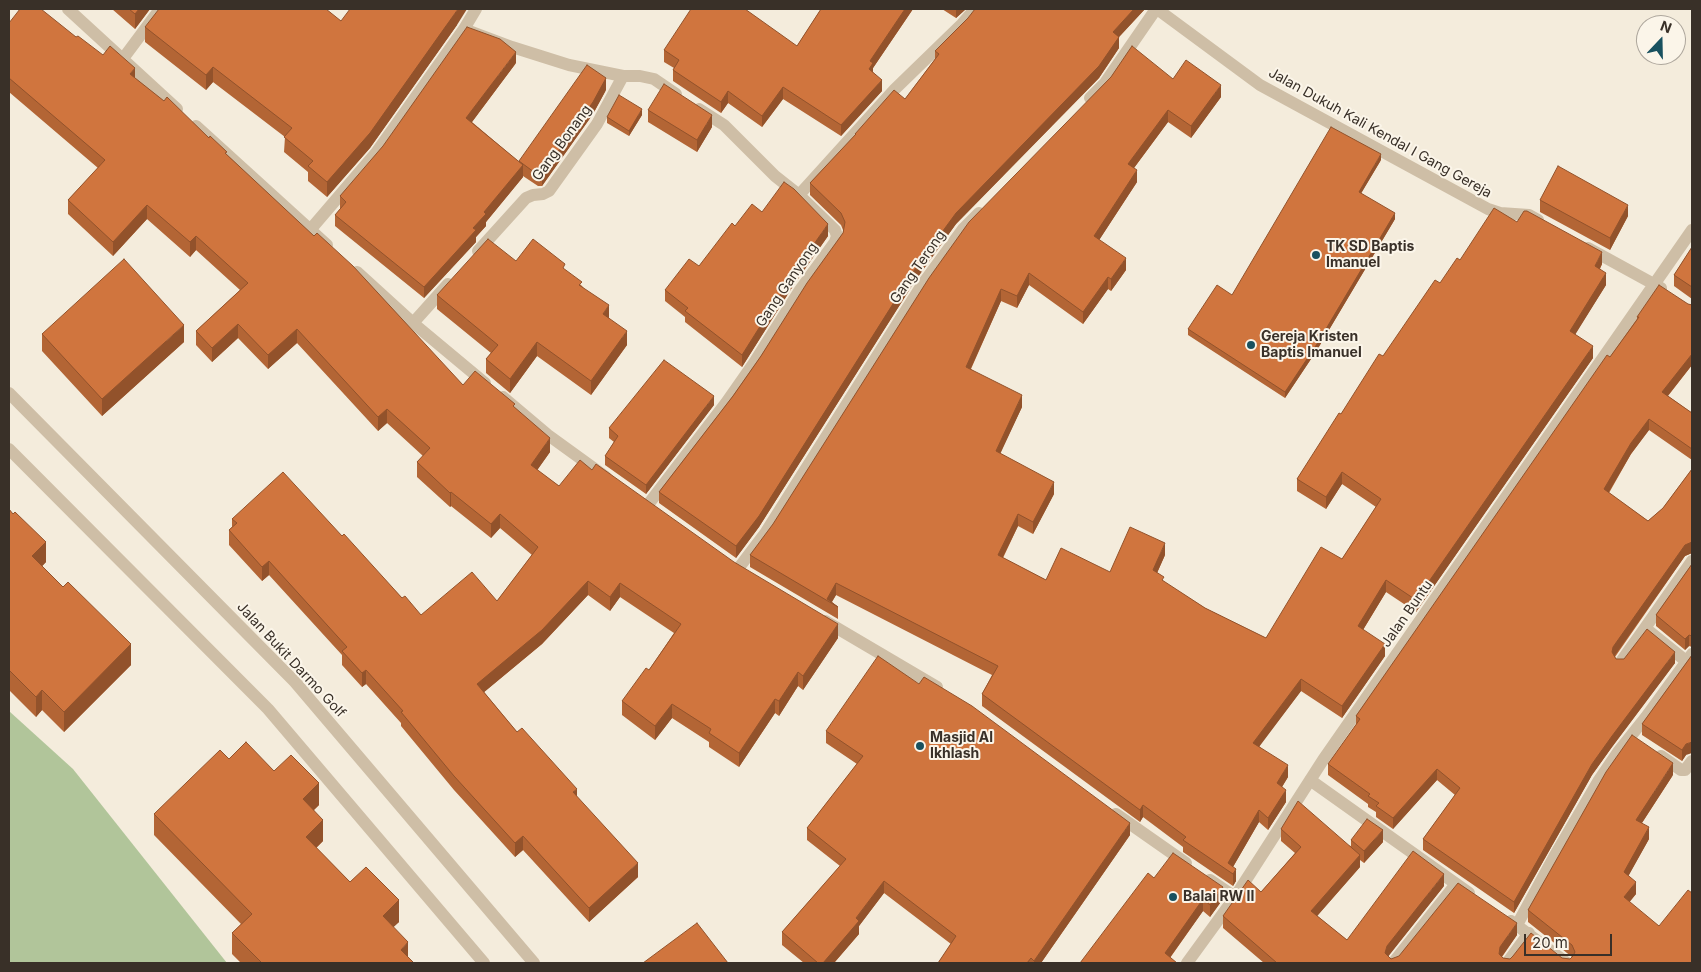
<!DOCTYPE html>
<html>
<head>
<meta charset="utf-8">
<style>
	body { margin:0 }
	#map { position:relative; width:1701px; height:972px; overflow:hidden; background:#f4ecdc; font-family:Inter,sans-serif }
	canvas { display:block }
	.frame { position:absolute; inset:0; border:10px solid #393028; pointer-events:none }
	.north { position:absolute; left:1636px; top:15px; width:50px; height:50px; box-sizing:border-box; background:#fbf5e9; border:1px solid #ada69c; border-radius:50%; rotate:21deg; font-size:14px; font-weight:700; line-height:20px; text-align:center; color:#393028 }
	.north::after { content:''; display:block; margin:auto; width:18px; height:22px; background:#19515f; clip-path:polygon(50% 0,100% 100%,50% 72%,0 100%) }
	.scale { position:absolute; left:1524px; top:934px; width:88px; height:22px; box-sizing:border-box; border:2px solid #393028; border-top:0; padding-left:6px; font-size:15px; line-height:18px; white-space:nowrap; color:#393028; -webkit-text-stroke:4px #fbf5e9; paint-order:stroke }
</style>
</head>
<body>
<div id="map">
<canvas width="1701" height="972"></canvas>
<div class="frame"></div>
<div class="north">N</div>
<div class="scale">20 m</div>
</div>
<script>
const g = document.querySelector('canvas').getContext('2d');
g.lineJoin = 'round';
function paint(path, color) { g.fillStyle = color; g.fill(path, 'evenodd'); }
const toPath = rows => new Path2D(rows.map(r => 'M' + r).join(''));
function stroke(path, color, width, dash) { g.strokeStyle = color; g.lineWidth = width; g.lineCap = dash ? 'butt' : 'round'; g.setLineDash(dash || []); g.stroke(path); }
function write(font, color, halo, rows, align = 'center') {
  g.font = font + ' Inter,sans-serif'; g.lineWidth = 4; g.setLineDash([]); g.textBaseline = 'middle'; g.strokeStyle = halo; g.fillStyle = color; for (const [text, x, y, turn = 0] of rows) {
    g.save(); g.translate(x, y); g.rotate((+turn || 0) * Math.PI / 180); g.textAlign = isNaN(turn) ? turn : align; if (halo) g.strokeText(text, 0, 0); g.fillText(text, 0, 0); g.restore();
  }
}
const green = toPath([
	[9,711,73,769,227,963,9,963]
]);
const minor = toPath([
	[68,9,177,109],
	[1157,9,1260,85,1488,209,1500,213,1529,215,1538,220],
	[464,29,512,47,569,65,623,76,640,76,654,79,676,94],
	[122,60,160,9],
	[1090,98,1105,83,1156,9],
	[196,126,327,245],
	[799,195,895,89,962,24,975,9],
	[310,230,376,153,464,29,476,9],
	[1588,248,1661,288],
	[478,251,526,198,533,195,543,194,549,191,597,124,623,76],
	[357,272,413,323,485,383],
	[413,323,448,284],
	[9,393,295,682,534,963],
	[503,397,548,435,606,477],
	[9,449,268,709,484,963],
	[647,506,726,403,754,363,800,290,835,242,837,236,835,230,799,195,775,176,724,125,699,109],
	[738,569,766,532,922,285,963,229,979,213],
	[825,621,937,687],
	[1686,661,1645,628,1692,561],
	[1620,663,1645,628],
	[1661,756,1681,770,1685,770,1692,761],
	[1310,780,1469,893],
	[1116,814,1186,863],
	[1210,880,1235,897],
	[1511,921,1567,963],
	[1517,925,1554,857,1599,780,1618,752,1646,717,1692,654],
	[1187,963,1235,897,1323,760,1692,230],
	[1393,963,1456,884],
	[1507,963,1529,933]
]);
const wall = toPath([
	[112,9,150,9,135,29],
	[821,9,913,9,873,68,873,72,882,91,841,136,783,99,762,127,728,103,721,113,673,81,673,70,674,68,664,62,664,50,797,46],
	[942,9,966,9,956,18],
	[1145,9,1119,37,1119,48,1099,78,956,224,915,281,759,527,736,558,659,503,659,492,733,396,761,356,843,233,843,230,841,225,810,195,810,183,855,136,855,134,905,99,935,59,935,51,968,18],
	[341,21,457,25,370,148,327,197,308,181,308,172,284,152,285,137,213,82,206,90,145,42,145,27],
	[9,23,76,37,135,78,227,155,463,385,515,408,550,452,537,470,559,486,592,470,838,638,803,690,798,686,779,716,775,713,739,767,709,747,709,742,672,718,655,740,622,715,622,701,649,670,674,633,620,597,610,611,588,595,542,644,484,692,517,732,577,797,638,877,589,922,523,850,515,857,454,790,401,726,401,723,366,684,362,687,342,665,342,655,269,575,262,581,229,545,229,530,232,527,232,519,342,536,402,598,421,615,497,601,532,555,500,528,491,538,451,506,450,507,417,477,417,462,423,456,387,423,378,431,297,343,268,369,238,338,212,362,196,345,196,331,240,290,196,250,190,257,147,219,113,256,68,214,68,200,98,168,9,92],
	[516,63,472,122,519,162,519,161,606,90,593,114,542,186,538,186,523,176,523,177,486,222,486,226,476,237,476,242,424,298,335,226,335,215,340,209,340,196],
	[1173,79,1221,97,1191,138,1168,122,1134,168,1137,182,1099,240,1126,270,1111,291,1108,289,1083,324,1029,285,1017,308,1001,301,971,369,1022,407,1000,453,1054,494,1033,534,1018,526,1003,558,1046,580,1110,572,1165,555,1157,573,1164,582,1205,608,1266,638,1342,559,1376,507,1342,484,1326,509,1297,491,1297,479,1341,414,1383,356,1440,283,1460,260,1517,222,1602,264,1600,269,1606,285,1575,334,1593,358,1416,612,1386,592,1363,630,1385,656,1342,718,1301,691,1259,746,1288,777,1282,787,1286,802,1268,830,1259,822,1233,867,1236,881,1233,886,1183,852,1183,847,1143,817,1140,822,982,706,982,694,992,675,836,595,832,602,838,607,838,619,750,567,750,555],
	[648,110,712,127,697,152,648,122],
	[642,115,629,136,607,123,607,117],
	[1381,160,1361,193,1395,219,1317,350,1285,398,1188,335,1188,329,1232,295],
	[1540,200,1628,216,1610,250,1540,212],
	[762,212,828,236,793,286,742,367,685,322,685,317,665,301,665,290,699,266,735,226],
	[1692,247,1692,299,1674,286,1674,275],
	[516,261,565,270,582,286,609,318,627,345,591,395,537,356,510,393,486,373,486,359,491,353,437,309,437,295],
	[1688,304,1692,305,1692,365,1668,396,1692,413,1692,460,1649,430,1631,454,1609,493,1648,521,1663,508,1692,469,1692,553,1685,556,1615,657,1616,659,1675,663,1612,747,1592,775,1514,913,1423,850,1423,839,1455,795,1437,780,1393,829,1376,817,1376,812,1368,807,1368,804,1328,775,1328,764,1356,725,1356,716,1637,319,1637,317],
	[42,334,184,342,102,416,42,351],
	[714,405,646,494,605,465,605,456,614,442,609,438,609,428],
	[9,509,46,562,42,566,131,665,64,732,42,710,36,717,9,690],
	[1692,564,1692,647,1689,646,1685,650,1656,626,1656,615],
	[1692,655,1686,755,1682,761,1642,735,1642,724],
	[826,731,1130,835,1041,963,938,963,951,944,884,893,859,926,859,934,834,963,804,963,782,945,782,932,840,866,807,840,807,828,857,764,826,743],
	[229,759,274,771,319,805,314,810,323,841,316,848,350,882,399,922,393,927,408,957,414,963,241,963,232,954,232,933,241,924,154,835,154,814],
	[1673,775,1642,823,1649,839,1628,876,1636,894,1629,902,1692,963,1264,963,1223,928,1223,916,1261,892,1295,853,1281,841,1281,829,1351,846,1351,840,1383,842,1364,863,1360,860,1360,867,1317,916,1347,940,1444,886,1388,956,1391,959,1517,935,1502,957,1503,958,1510,959,1562,958,1570,959,1572,957,1528,922,1528,910],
	[1154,878,1223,899,1210,917,1203,911,1170,958,1080,963]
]);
const shadedWall = toPath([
	[139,9,150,9,135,29,135,14],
	[458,9,467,9,457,25,370,148,327,197,327,182],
	[905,9,913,9,873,68,873,75,869,81,870,61],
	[956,9,966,9,956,18],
	[1134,9,1145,9,1119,37,1119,48,1099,78,956,224,915,281,759,527,736,558,736,546,915,269,956,213,1113,32],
	[516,52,516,63,466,130,466,118],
	[213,67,213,82,206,90,206,75],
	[135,68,135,82,130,74],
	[606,78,606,90,593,114,542,186,542,174],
	[882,80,882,91,841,136,841,125],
	[1221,85,1221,97,1191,138,1191,126],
	[783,87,783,99,762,127,762,116],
	[728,91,728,103,721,113,721,102],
	[642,109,642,115,629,136,629,131],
	[1168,110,1168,122,1128,176,1128,164],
	[712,115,712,127,697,152,697,140],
	[1381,154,1381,160,1359,197,1359,192],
	[523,165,523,177,486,222,486,226,476,237,476,242,424,298,424,287,473,228,484,212],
	[1137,170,1137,182,1094,248,1094,236],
	[147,205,147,219,113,256,113,242],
	[1628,205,1628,216,1610,250,1610,238],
	[1395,213,1395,219,1317,350,1285,398,1285,392],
	[828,224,828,236,793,286,742,367,742,355,793,274],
	[196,236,196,250,190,257,190,242],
	[1602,252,1602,264,1595,278,1595,266],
	[1126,258,1126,270,1111,291,1111,279],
	[1029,273,1029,285,1017,308,1017,296],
	[1606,273,1606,285,1570,343,1570,331],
	[1108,277,1108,289,1083,324,1083,312],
	[1001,289,1001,301,966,379,966,367],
	[609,305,609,319,603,314],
	[238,324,238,338,212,362,212,348],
	[184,325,184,342,102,416,102,399],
	[297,329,297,343,268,369,268,355],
	[627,331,627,345,591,395,591,381],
	[537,342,537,356,510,393,510,379],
	[1593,346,1593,358,1416,612,1416,600],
	[1692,354,1692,365,1662,403,1662,392],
	[1022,395,1022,407,996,463,996,451],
	[714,396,714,405,646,494,646,485],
	[387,409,387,423,378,431,378,417],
	[1649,419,1649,430,1631,454,1604,500,1604,489,1631,443],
	[550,438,550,452,531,479,531,465],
	[1342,472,1342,484,1326,509,1326,497],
	[1054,482,1054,494,1033,534,1033,522],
	[451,492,451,506,450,507,450,493],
	[500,514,500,528,491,538,491,524],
	[1018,514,1018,526,998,567,998,555],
	[46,542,46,562,32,577,32,556],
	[1692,542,1692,553,1685,556,1613,658,1612,652,1613,647,1685,545],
	[1165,543,1165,555,1153,582,1153,570],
	[269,561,269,575,262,581,262,567],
	[1386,580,1386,592,1358,638,1358,626],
	[588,581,588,595,542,644,477,698,477,684],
	[620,583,620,597,610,611,610,597],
	[836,583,836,595,831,603,827,599],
	[838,624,838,638,803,690,803,676],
	[1689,635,1689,646,1685,650,1685,639],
	[131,644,131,665,64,732,64,712],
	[1385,644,1385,656,1342,718,1342,706],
	[1675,652,1675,663,1612,747,1592,775,1514,913,1514,902,1592,764,1612,736],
	[366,670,366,684,362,687,362,673],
	[798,672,798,686,779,716,779,701],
	[1301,679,1301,691,1253,755,1253,743],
	[42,690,42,710,36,717,36,697],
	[775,699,775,713,739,767,739,753],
	[672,704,672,718,655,740,655,726],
	[1692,742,1692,753,1686,755,1682,761,1682,750,1686,744],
	[1673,763,1673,775,1636,832,1636,820],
	[1288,765,1288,777,1277,795,1277,783],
	[1437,769,1437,780,1393,829,1393,818],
	[319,783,319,805,303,820,303,799],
	[577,789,577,803,573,792],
	[1286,790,1286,802,1268,830,1268,818],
	[1143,805,1143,817,1140,822,1140,810],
	[1259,810,1259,822,1230,872,1228,863],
	[323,820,323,841,306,858,306,837],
	[1130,823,1130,835,1041,963,1034,963,1034,961],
	[1649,827,1649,839,1624,884,1624,872],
	[1383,830,1383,842,1364,863,1364,851],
	[523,836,523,850,515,857,515,843],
	[1360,855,1360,867,1311,923,1311,911],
	[638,863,638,877,589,922,589,908],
	[1236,869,1236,881,1233,886,1233,874],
	[1444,874,1444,886,1387,958,1385,953,1387,946],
	[884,881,884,893,859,926,859,934,834,963,823,963],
	[1636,882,1636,894,1624,909,1624,897],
	[1223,887,1223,899,1210,917,1210,905],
	[1203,899,1203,911,1166,963,1165,953],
	[399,900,399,922,383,937,383,916],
	[1517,923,1517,935,1500,959,1499,954,1500,947],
	[408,942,408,963,401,950]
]);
const building = toPath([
	[20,9,41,9,76,37,78,36,103,55,110,46,135,68,130,74,164,101,167,97,209,138,210,136,227,152,225,153,314,236,317,233,353,266,463,385,475,371,515,404,513,406,550,438,531,465,559,486,580,460,592,470,596,464,734,562,838,624,803,676,798,672,779,701,775,699,739,753,709,733,711,729,672,704,655,726,622,701,646,668,649,670,681,624,620,583,610,597,588,581,542,630,477,684,517,732,522,728,577,789,573,792,638,863,589,908,523,836,515,843,454,776,401,712,403,711,366,670,362,673,342,651,347,647,269,561,262,567,229,530,237,523,232,519,283,472,342,536,344,534,402,598,405,596,421,615,472,572,497,601,538,547,500,514,491,524,451,492,450,493,417,462,430,448,387,409,378,417,297,329,268,355,238,324,212,348,196,331,248,283,196,236,190,242,147,205,113,242,68,200,105,160,9,78,9,23,20,9],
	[129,9,139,9,135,14,129,9],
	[159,9,326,9,341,21,350,9,458,9,370,133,327,182,308,166,313,161,284,137,292,128,213,67,206,75,145,27,159,9],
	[691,9,745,9,797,46,821,9,905,9,870,61,873,63,869,69,882,80,841,125,783,87,762,116,728,91,721,102,673,70,679,60,664,50,691,9],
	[975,9,1134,9,1113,32,1119,37,1099,66,956,213,915,269,759,516,736,546,659,492,733,396,761,356,807,283,843,233,845,222,841,213,810,183,856,134,855,134,894,90,905,99,939,54,935,51,968,18,975,9],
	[467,27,500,39,516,52,466,118,523,165,484,212,486,214,473,228,476,230,424,287,335,215,346,202,340,196,383,146,467,27],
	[1132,46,1173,79,1186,60,1221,85,1191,126,1168,110,1128,164,1137,170,1094,236,1126,258,1111,279,1108,277,1083,312,1029,273,1017,296,1001,289,966,367,1022,395,996,451,1054,482,1033,522,1018,514,998,555,1046,580,1061,548,1110,572,1130,527,1165,543,1153,570,1164,577,1162,580,1205,608,1266,638,1321,547,1342,559,1381,499,1342,472,1326,497,1297,479,1339,413,1341,414,1379,354,1383,356,1435,280,1440,283,1457,258,1460,260,1494,208,1517,222,1524,211,1527,211,1602,252,1595,266,1606,273,1570,331,1593,346,1416,600,1386,580,1358,626,1385,644,1342,706,1301,679,1253,743,1288,765,1277,783,1286,790,1268,818,1259,810,1228,863,1236,869,1233,874,1183,840,1186,837,1143,805,1140,810,982,694,998,666,836,583,827,599,838,607,750,555,773,524,929,278,969,222,1111,77,1132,46],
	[587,65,606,78,593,102,542,174,538,175,519,161,587,65],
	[664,84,712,115,697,140,648,110,664,84],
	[619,95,642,109,629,131,607,117,619,95],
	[1331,127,1381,154,1359,192,1395,213,1317,344,1285,392,1188,329,1217,285,1232,295,1331,127],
	[1558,166,1628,205,1610,238,1540,200,1558,166],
	[784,182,794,189,828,224,793,274,742,355,685,311,688,308,665,290,689,259,699,266,732,223,735,226,752,204,762,212,784,182],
	[488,239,516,261,533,239,565,264,563,268,582,282,579,285,609,305,603,314,627,331,591,381,537,342,510,379,486,359,498,345,437,295,488,239],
	[1692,247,1692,287,1674,275,1692,247],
	[124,259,184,325,102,399,42,334,124,259],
	[1659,285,1688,304,1692,305,1692,354,1662,392,1692,413,1692,449,1649,419,1631,443,1604,489,1648,521,1663,508,1692,469,1692,542,1685,545,1613,647,1612,652,1616,659,1624,659,1647,629,1675,652,1612,736,1592,764,1514,902,1423,839,1460,788,1437,769,1393,818,1376,806,1379,803,1368,796,1370,794,1328,764,1360,719,1356,716,1607,355,1610,357,1639,317,1637,317,1659,285],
	[664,360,714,396,646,485,605,456,618,436,609,428,664,360],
	[9,509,13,514,15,512,46,542,32,556,63,587,68,582,131,644,64,712,42,690,36,697,9,670,9,509],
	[1692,564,1692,636,1689,635,1685,639,1656,615,1692,564],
	[1692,655,1692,742,1686,744,1682,750,1642,724,1692,655],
	[878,656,919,684,924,677,972,706,1130,823,1034,961,1031,958,1027,963,938,963,956,936,884,881,856,918,859,921,823,963,818,963,782,932,846,859,807,828,863,756,826,731,878,656],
	[1632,735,1673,763,1636,820,1649,827,1624,872,1636,882,1624,897,1659,926,1688,890,1692,893,1692,963,1277,963,1223,916,1248,880,1261,892,1301,847,1281,829,1298,801,1360,855,1311,911,1347,940,1413,851,1444,874,1387,946,1385,953,1391,959,1399,956,1458,883,1517,923,1500,947,1499,954,1503,958,1510,959,1513,956,1531,933,1562,958,1570,959,1573,956,1575,952,1572,945,1528,910,1606,772,1632,735],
	[246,742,274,771,291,755,319,783,303,799,323,820,306,837,350,882,366,867,399,900,383,916,408,942,401,950,414,963,262,963,232,933,252,914,154,814,220,750,229,759,246,742],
	[1367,819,1383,830,1364,851,1351,840,1367,819],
	[1173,853,1223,887,1210,905,1203,899,1165,953,1177,963,1080,963,1148,873,1154,878,1173,853],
	[697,923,728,963,643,963,697,923]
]);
const markers = [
	[1316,255,5,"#19515f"],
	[1251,345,5,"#19515f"],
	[920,746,5,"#19515f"],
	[1173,897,5,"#19515f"]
];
const streetNames = [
	["Jalan Dukuh Kali Kendal I Gang Gereja",1380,133,29],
	["Gang Bonang",562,143,-54],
	["Gang Terong",918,267,-55],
	["Gang Ganyong",787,285,-56],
	["Jalan Buntu",1407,614,-55],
	["Jalan Bukit Darmo Golf",291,660,47]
];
const poiNames = [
	["TK SD Baptis",1326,247],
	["Imanuel",1326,263],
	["Gereja Kristen",1261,337],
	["Baptis Imanuel",1261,353],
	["Masjid Al",930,738],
	["Ikhlash",930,754],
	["Balai RW II",1183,897]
];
paint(green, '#b1c59a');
stroke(minor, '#cebea6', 12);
paint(wall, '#b36535');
paint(shadedWall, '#92522b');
paint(building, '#d0753e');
stroke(building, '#92522b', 1);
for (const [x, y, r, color] of markers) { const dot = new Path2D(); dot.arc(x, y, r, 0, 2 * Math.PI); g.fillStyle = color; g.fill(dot); stroke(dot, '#fbf5e9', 2); }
write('14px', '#393028', '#fbf5e9', streetNames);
write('bold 14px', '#393028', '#fbf5e9', poiNames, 'left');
</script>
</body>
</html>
